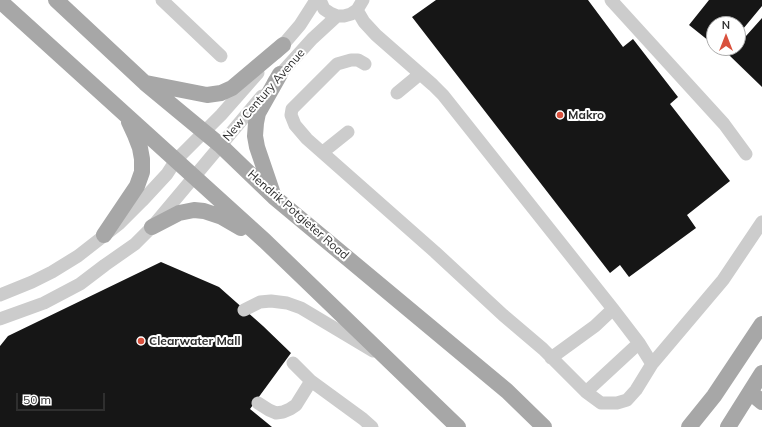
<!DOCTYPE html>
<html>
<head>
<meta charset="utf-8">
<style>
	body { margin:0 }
	#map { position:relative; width:762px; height:427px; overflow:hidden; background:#fff; font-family:Mulish,sans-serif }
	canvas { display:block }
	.north { position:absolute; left:706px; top:16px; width:40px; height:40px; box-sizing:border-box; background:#fff; border:1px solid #acacac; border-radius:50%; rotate:0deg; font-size:11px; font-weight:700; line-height:16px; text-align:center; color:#2f2f2f }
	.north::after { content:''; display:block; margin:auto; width:14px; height:18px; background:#d9513d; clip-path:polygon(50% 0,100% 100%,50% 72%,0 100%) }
	.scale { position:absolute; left:16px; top:393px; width:89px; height:18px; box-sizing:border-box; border:2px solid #2f2f2f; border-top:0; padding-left:5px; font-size:12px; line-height:14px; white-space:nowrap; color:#2f2f2f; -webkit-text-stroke:3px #fff; paint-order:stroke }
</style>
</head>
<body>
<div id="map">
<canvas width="762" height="427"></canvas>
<div class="north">N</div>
<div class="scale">50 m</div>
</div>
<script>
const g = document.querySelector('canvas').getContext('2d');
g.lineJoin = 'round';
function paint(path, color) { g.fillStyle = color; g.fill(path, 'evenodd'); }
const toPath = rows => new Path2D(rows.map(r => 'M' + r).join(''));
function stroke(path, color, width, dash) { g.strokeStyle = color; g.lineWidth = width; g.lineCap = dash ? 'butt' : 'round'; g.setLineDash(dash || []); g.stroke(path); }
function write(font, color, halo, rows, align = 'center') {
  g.font = font + ' Mulish,sans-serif'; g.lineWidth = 4; g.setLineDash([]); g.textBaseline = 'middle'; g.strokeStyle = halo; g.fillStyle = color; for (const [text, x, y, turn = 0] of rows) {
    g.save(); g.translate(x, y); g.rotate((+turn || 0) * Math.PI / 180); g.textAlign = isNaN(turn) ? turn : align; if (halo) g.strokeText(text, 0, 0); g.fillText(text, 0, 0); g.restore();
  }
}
const building = toPath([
	[436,0,588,0,623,47,633,39,678,97,670,104,730,181,687,215,696,228,629,277,620,265,610,273,412,17],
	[709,0,762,0,762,6,738,35,738,24,714,24,714,45,689,25],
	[762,18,762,87,729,55,736,48,738,48,738,45],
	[161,262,219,287,263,326,291,353,250,409,272,427,0,427,0,346,8,336]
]);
const minor = toPath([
	[162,0,221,56],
	[320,0,324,9,330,13,337,16,344,16,351,14,357,10,363,0],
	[611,0,724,124,746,154],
	[357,10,364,22,376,35,433,85,443,95,613,309,639,343,652,364],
	[276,53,300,25,316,0],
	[365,64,358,60,351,60,337,64,292,109,291,115,295,125,307,139,435,252,503,315,543,349,586,392,601,403,617,403,627,400,636,390,652,364,723,280,762,222],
	[274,81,312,39,337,16],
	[397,93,420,74],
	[323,152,348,132],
	[0,295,32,282,52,272,78,256,119,224,142,201,167,174,176,160,221,115,258,73],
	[244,310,260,302,271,301,287,303,301,308,373,351],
	[0,319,44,303,80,284,105,265,135,244,152,227,262,96],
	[551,358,595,326,613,309],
	[293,363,311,381,363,419,372,427],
	[586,392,639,343],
	[258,403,269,410,276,413,283,412,290,409,296,405,311,381]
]);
const major = toPath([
	[56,0,145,83,220,145,274,197,507,391,544,427],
	[0,1,265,241,458,427],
	[146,83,207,95,221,93,232,88,283,45],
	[273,194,257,147,255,136,256,123,258,113,280,74],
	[152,227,179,213,194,210,204,211,222,217,241,228],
	[104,235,137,186,142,172,142,159,140,148,135,135,129,122],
	[750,392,762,402],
	[689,427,714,396,762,324],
	[728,427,762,373]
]);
const markers = [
	[560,115,4,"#d9513d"],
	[141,341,4,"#d9513d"]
];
const streetNames = [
	["New Century Avenue",264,95,-49],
	["Hendrik Potgieter Road",298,215,41]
];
const poiNames = [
	["Makro",568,115],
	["Clearwater Mall",149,341]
];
paint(building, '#161616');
stroke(minor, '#ccc', 13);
stroke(major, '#a7a7a7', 16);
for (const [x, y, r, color] of markers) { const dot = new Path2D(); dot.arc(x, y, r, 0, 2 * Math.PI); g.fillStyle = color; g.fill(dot); stroke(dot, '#fff', 1.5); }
write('12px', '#2f2f2f', '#fff', streetNames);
write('bold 12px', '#2f2f2f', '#fff', poiNames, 'left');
</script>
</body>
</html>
